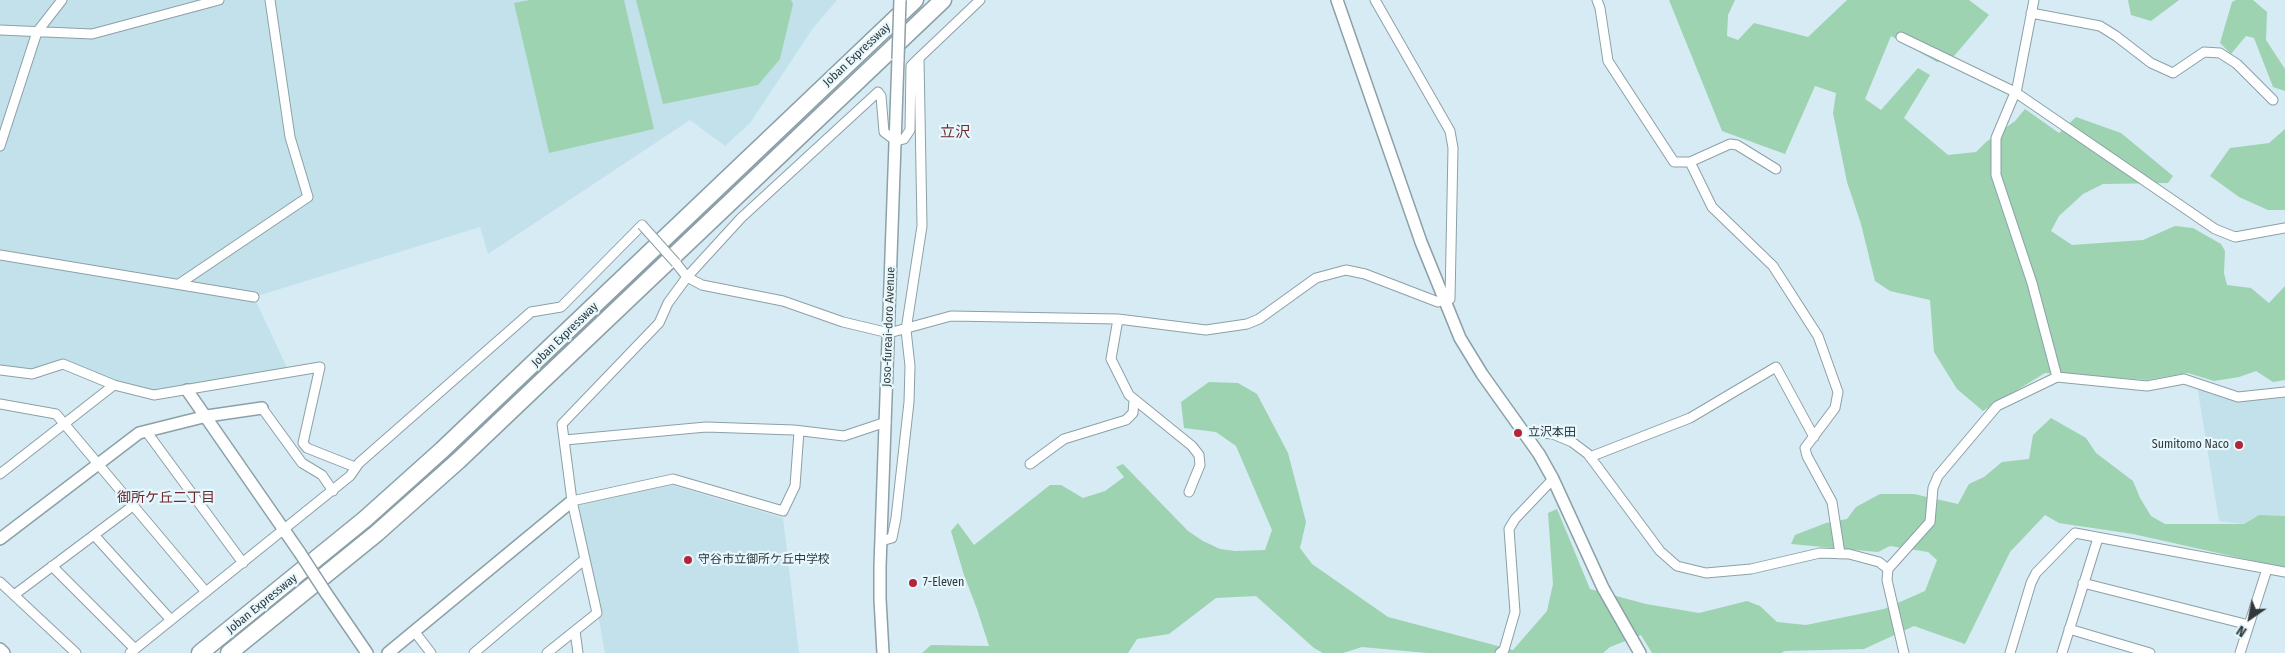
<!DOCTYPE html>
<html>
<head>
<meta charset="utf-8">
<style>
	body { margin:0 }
	#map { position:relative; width:2285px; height:653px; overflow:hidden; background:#d6ebf3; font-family:"Fira Sans Condensed",sans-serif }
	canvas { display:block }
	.north { position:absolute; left:2225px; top:593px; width:50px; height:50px; -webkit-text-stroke:4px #e6f8fe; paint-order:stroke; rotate:213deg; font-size:14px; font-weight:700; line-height:20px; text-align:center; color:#31393c }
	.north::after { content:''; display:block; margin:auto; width:18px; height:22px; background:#31393c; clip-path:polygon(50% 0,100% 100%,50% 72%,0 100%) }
</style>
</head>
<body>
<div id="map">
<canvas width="2285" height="653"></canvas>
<div class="north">N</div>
</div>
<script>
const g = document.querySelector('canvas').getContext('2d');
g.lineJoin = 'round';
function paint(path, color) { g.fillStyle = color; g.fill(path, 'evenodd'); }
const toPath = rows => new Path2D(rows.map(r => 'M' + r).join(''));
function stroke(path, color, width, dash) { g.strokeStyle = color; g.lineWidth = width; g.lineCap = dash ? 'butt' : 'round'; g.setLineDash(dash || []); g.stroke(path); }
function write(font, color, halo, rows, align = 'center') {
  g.font = font + ' "Fira Sans Condensed","Noto Sans JP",sans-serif'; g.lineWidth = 4.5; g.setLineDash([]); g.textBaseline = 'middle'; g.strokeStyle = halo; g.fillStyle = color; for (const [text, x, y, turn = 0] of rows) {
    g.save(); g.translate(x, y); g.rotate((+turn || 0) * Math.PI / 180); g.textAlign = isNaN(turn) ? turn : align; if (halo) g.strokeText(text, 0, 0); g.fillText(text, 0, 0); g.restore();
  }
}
const built = toPath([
	[0,0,837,0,813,28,750,123,725,146,690,120,488,254,480,227,254,297,289,372,160,393,109,384,58,362,33,377,0,372],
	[2197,385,2238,397,2285,392,2285,516,2259,515,2244,524,2219,521],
	[668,484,783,518,799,653,605,653,578,502]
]);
const green = toPath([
	[530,0,624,0,654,129,549,153,514,3],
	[636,0,791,0,793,4,780,59,758,85,663,104],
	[1669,0,1735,0,1728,15,1727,36,1738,40,1754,23,1808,37,1847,0,1969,0,1989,15,1949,62,1937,62,1891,36,1865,99,1881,110,1918,68,1930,75,1904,118,1948,155,1976,152,1986,142,2015,121,2025,109,2059,133,2076,117,2121,133,2173,176,2168,183,2103,184,2083,194,2059,216,2051,231,2072,245,2143,240,2175,226,2193,228,2221,244,2225,251,2224,273,2227,285,2251,288,2269,303,2285,286,2285,380,2273,382,2256,371,2239,377,2214,381,2188,373,2147,380,2045,373,1983,411,1957,389,1934,352,1930,300,1890,291,1875,281,1861,224,1847,182,1833,113,1836,93,1815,86,1785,154,1722,131],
	[2128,0,2179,0,2151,21,2131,15],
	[2236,0,2253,0,2267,12,2266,40,2285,69,2285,91,2273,87,2254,38,2246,36,2231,54,2220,43,2232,2],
	[2285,129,2285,210,2268,210,2239,197,2210,176,2230,148,2269,143],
	[1209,382,1238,383,1257,394,1288,453,1306,522,1300,548,1312,564,1388,617,1513,650,1547,611,1553,584,1548,513,1557,509,1590,589,1646,604,1699,613,1747,601,1760,606,1777,622,1806,625,1884,609,1925,591,1937,560,1928,552,1890,546,1878,552,1791,544,1795,535,1826,523,1847,519,1856,507,1880,494,1914,494,1958,504,1969,484,1984,477,2002,462,2029,459,2033,435,2051,418,2086,438,2096,453,2133,481,2140,498,2151,516,2165,524,2244,524,2259,515,2285,516,2285,568,2133,534,2059,523,2045,515,2010,552,1965,644,1914,626,1864,649,1785,651,1781,653,1652,653,1641,635,1610,647,1603,653,1427,653,1362,647,1343,653,1323,653,1314,648,1256,596,1216,598,1169,634,1137,639,1128,653,922,653,931,645,989,646,977,609,964,575,951,531,958,523,974,545,1050,485,1061,485,1083,498,1105,491,1124,477,1116,467,1123,464,1188,531,1203,541,1220,549,1235,551,1265,550,1272,530,1236,446,1216,432,1184,428,1181,402]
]);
const minor = toPath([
	[1597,0,1600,8,1608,61,1674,162,1690,162,1730,144,1737,145,1776,169],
	[2034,0,2017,88,1996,138,1996,175,2032,283,2057,377],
	[2031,13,2100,26,2116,36,2151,63,2173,73,2204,52,2220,53,2237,64,2273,100],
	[0,30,92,34,219,0],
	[1901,37,2015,92,2215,229,2235,237,2285,228],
	[0,146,37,32,62,0],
	[1690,162,1712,207,1773,266,1818,336,1838,392,1835,408,1805,448,1807,456,1832,502,1840,554],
	[0,255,254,297],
	[676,263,687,277,702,285,783,301,843,322,889,333,951,316,1118,319,1206,330,1247,324,1259,319,1316,278,1346,270,1365,274,1438,302,1450,299,1453,148,1450,131,1375,0],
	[179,284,308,197,290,137,270,0],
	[1118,319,1111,359,1129,395,1192,446,1199,455,1200,465,1189,492],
	[0,370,32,374,63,364,114,385,154,395,320,367,303,443,307,448,355,467],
	[0,404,56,414,206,592],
	[262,408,302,463,322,475,333,491],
	[146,431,243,563],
	[1525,432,1553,434,1572,442,1588,454,1660,551,1677,566,1706,573,1751,569,1820,553,1849,554,1879,562,1888,569],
	[565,440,706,427,794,430,844,436,886,422],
	[1590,457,1690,418,1776,367,1814,437],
	[1030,464,1064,439,1126,420,1133,413,1134,400],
	[0,474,114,385],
	[572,501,673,479,783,511,795,486,799,431],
	[94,535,171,620],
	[881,541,892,538,896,518,909,402,910,366,906,330,922,226,919,58,980,0],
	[52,566,135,649],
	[0,582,76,653],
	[2083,583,2249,625],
	[14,595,134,505],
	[2069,629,2150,653],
	[414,631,431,653],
	[575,631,578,653],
	[130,653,350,476,359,463,531,312,561,307,642,225],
	[474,653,585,559],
	[547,653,597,613,572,501,562,424,659,323,668,303,687,277,741,218,878,92,881,96,884,132,896,141,904,139,910,130,911,66,919,58],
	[1500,653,1504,650,1515,612,1509,529,1515,519,1553,479],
	[1904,653,1887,580,1888,569,1930,522,1933,488,1938,476,1997,406,2057,377,2147,386,2184,379,2238,397,2285,392],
	[2010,653,2031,583,2036,573,2075,533,2285,572],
	[2062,653,2098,538],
	[2240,653,2267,569]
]);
const tertiary = toPath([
	[1337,0,1421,242,1460,338,1482,374,1539,454,1553,479,1603,588,1640,653],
	[187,390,300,553],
	[0,539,139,433,207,416,262,408],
	[326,593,367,653],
	[0,649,4,653],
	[388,653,572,501],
	[883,653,880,599,880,566,898,59]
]);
const motorway = toPath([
	[200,653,365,519,442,450,915,0],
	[229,653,377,533,458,461,943,0]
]);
const minorBridge = toPath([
	[642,225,676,263]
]);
const tertiaryBridge = toPath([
	[898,59,900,0],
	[300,553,326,593]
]);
const markers = [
	[1518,433,5,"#b52337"],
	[2239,445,5,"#b52337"],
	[688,560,5,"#b52337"],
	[913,583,5,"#b52337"]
];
const streetNames = [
	["Joban Expressway",857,55,-43],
	["Joso-fureai-doro Avenue",889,327,-88],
	["Joban Expressway",565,335,-44],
	["Joban Expressway",262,604,-39]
];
const poiNames = [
	["立沢本田",1528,433],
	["Sumitomo Naco",2229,445,"right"],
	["守谷市立御所ケ丘中学校",698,560],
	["7-Eleven",923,583]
];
const neighbourhoodNames = [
	["御所ケ丘二丁目",166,498]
];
const quarterNames = [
	["立沢",955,133]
];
paint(built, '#c2e1ea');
paint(green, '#9dd3b0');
stroke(minor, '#8ca0a7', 11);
stroke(tertiary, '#8ca0a7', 14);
stroke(motorway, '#8ca0a7', 19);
stroke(minor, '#fff', 9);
stroke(tertiary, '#fff', 11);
stroke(motorway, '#fff', 16);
stroke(minorBridge, '#8ca0a7', 11, []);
stroke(tertiaryBridge, '#8ca0a7', 14, []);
stroke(minorBridge, '#fff', 9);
stroke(tertiaryBridge, '#fff', 11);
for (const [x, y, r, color] of markers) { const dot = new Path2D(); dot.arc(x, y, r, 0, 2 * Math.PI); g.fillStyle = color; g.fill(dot); stroke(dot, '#e6f8fe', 2); }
write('12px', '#31393c', '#e6f8fe', streetNames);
write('12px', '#31393c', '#e6f8fe', poiNames, 'left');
write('14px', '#6f292c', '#e6f8fe', neighbourhoodNames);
write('15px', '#6f292c', '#e6f8fe', quarterNames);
</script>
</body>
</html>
